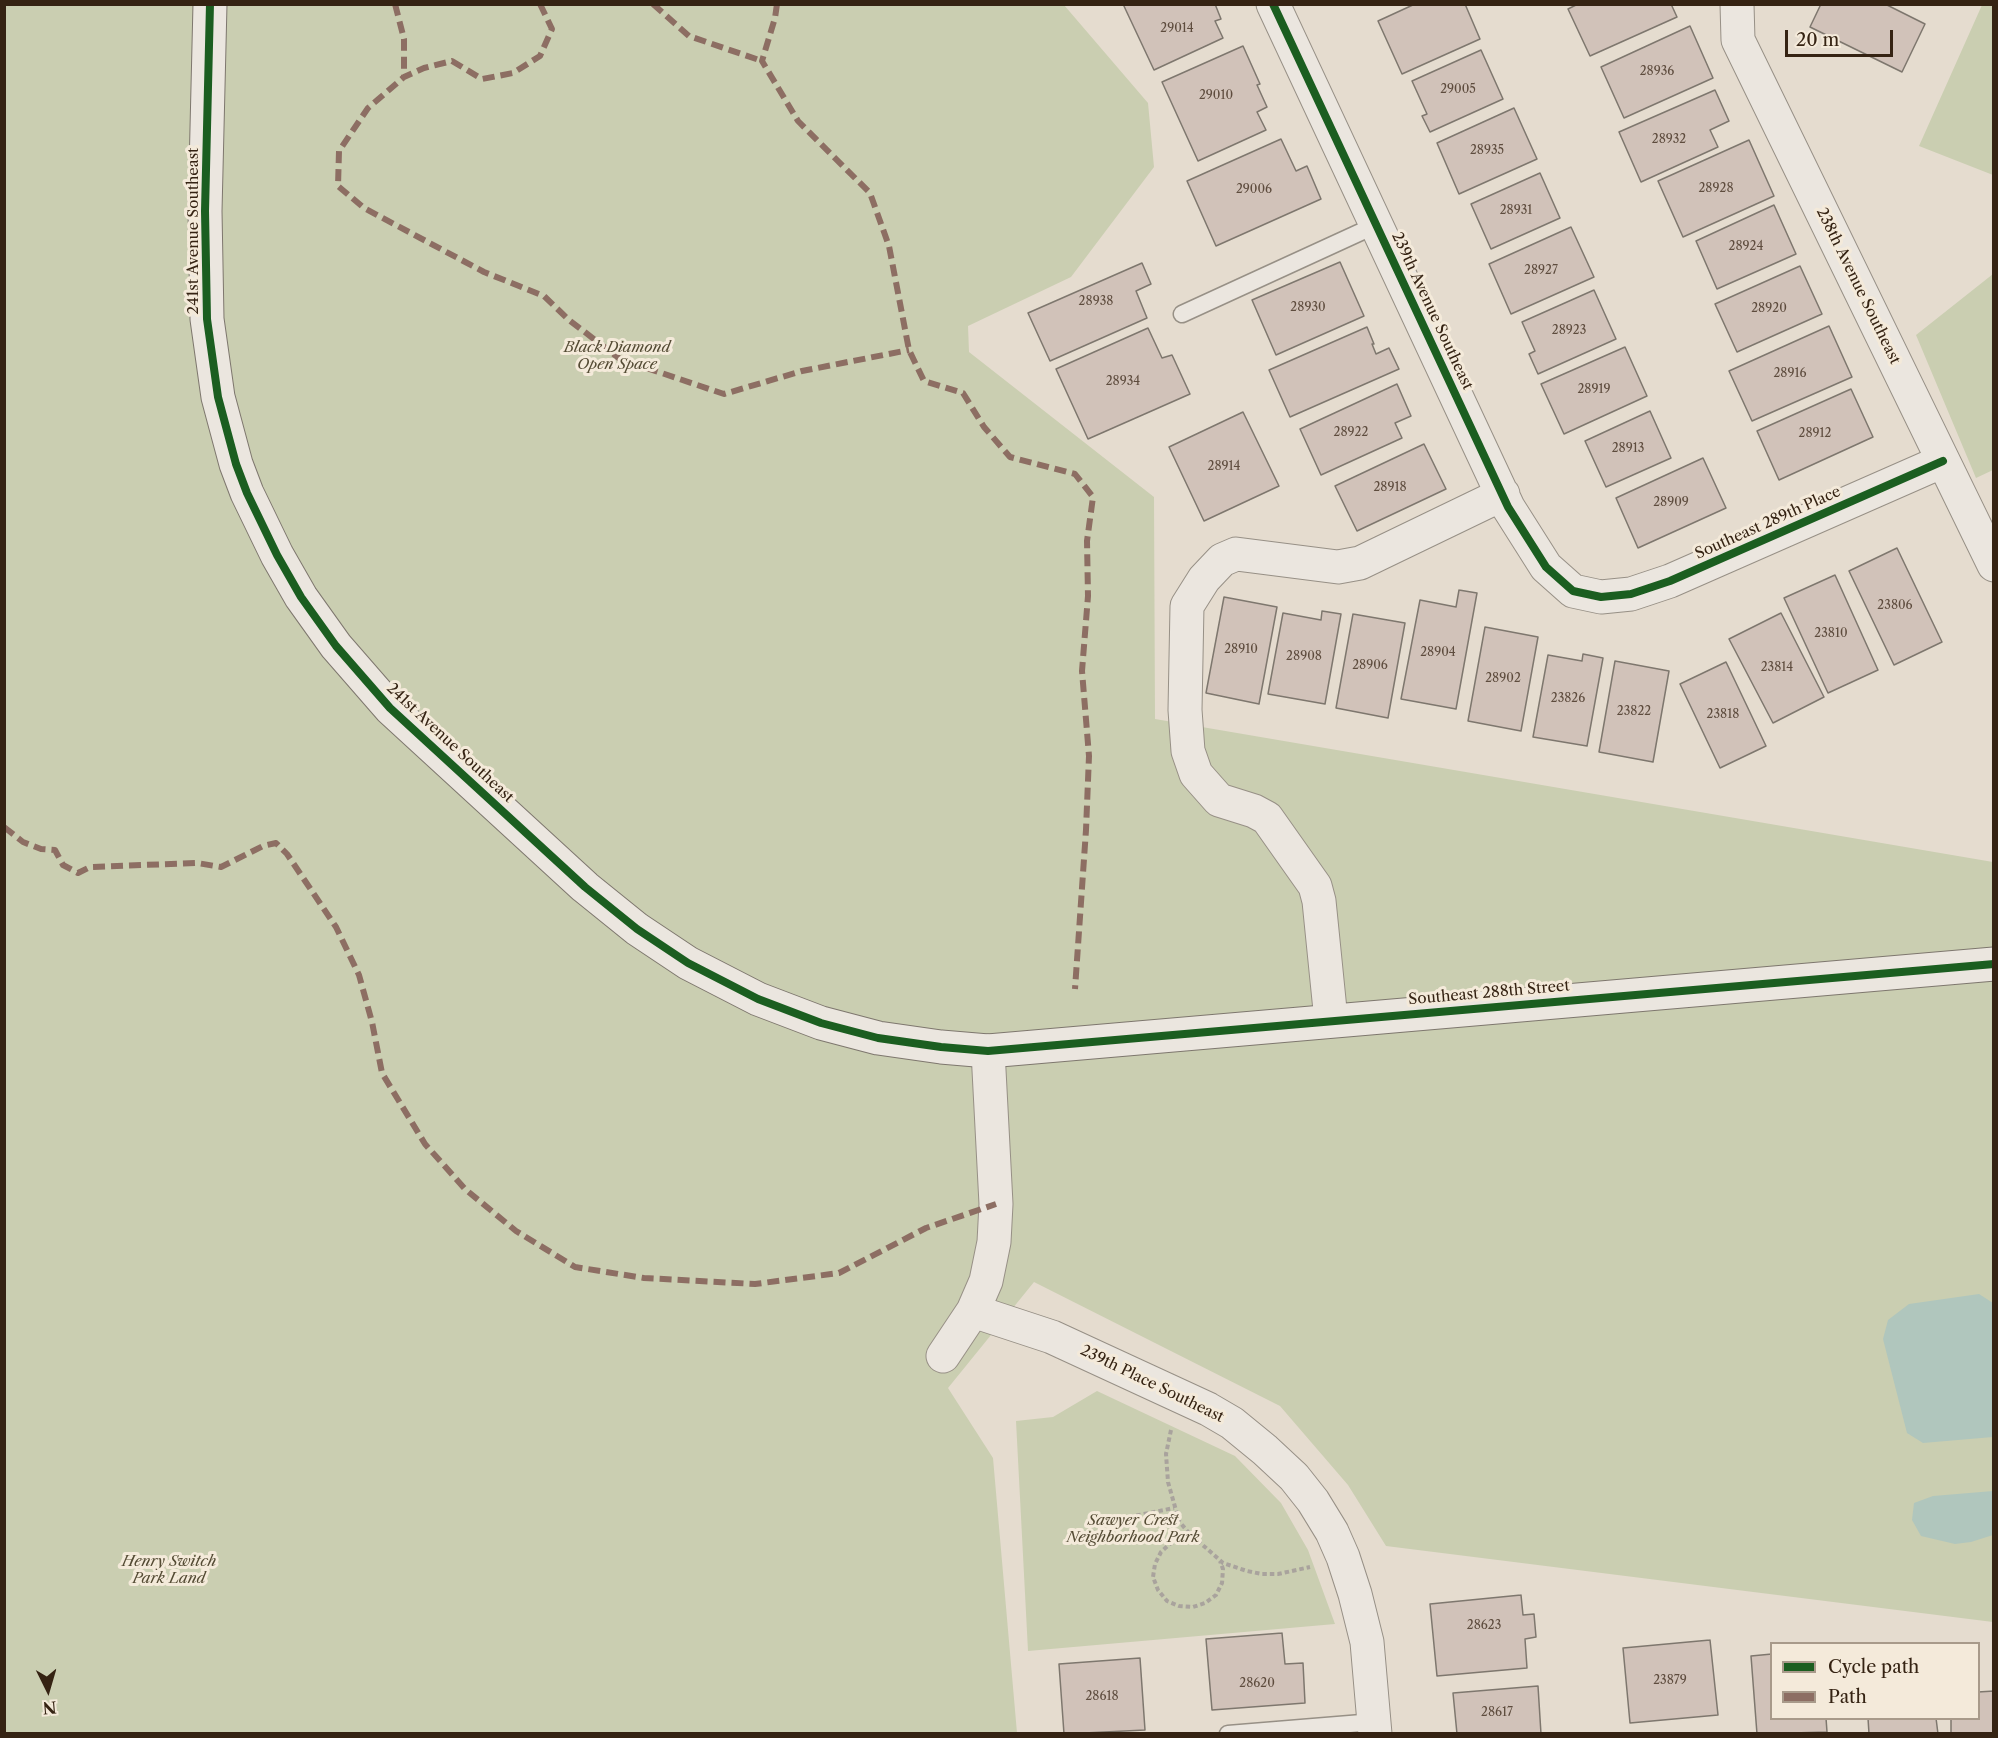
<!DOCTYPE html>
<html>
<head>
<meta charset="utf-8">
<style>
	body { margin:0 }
	#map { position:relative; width:1998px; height:1738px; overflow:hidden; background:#e5dccf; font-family:"Libre Caslon Text",serif }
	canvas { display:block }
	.frame { position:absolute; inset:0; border:6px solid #352313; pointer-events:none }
	.legend { position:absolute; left:1770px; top:1642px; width:210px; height:78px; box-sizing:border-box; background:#f4eada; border:2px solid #a89a8a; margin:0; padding:8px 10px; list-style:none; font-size:18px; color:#352313 }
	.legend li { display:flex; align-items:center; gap:12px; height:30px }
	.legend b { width:30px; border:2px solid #a89a8a }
	.north { position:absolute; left:18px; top:1660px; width:60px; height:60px; -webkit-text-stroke:4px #f4eada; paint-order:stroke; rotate:175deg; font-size:16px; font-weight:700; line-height:24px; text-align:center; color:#352313 }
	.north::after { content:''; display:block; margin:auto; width:21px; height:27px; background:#352313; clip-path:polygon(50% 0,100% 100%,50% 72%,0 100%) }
	.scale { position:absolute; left:1785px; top:30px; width:108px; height:27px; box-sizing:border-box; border:3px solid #352313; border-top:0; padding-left:8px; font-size:18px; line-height:21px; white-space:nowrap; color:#352313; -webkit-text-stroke:4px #f4eada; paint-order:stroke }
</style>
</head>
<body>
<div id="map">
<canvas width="1998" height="1738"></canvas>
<div class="frame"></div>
<ul class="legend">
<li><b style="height:8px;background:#1b5e20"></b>Cycle path</li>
<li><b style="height:8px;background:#8d6e63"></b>Path</li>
</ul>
<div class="north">N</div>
<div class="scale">20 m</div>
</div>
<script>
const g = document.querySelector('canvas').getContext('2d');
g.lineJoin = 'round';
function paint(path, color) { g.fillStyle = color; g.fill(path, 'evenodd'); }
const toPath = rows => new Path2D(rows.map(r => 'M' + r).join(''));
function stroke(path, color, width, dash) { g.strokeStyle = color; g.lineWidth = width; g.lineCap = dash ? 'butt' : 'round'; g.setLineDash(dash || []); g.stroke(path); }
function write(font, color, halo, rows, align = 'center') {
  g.font = font + ' "Libre Caslon Text",serif'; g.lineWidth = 6; g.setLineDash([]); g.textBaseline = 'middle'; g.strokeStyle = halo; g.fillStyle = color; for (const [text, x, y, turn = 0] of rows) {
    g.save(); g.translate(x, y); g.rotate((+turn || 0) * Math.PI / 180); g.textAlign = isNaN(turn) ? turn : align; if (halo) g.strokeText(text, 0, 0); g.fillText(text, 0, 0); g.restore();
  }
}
const green = toPath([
	[5,5,1064,5,1148,103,1154,167,1071,277,968,326,969,352,1154,497,1155,719,1993,862,1993,1622,1386,1546,1348,1485,1280,1406,1034,1282,948,1388,993,1458,1017,1733,5,1734],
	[1982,5,1993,5,1993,175,1919,146],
	[1993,274,1993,470,1976,478,1916,335],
	[1097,1391,1235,1456,1281,1503,1308,1550,1335,1624,1028,1651,1016,1421,1053,1417]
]);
const water = toPath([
	[1979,1294,1993,1303,1993,1437,1923,1443,1907,1433,1883,1339,1888,1320,1909,1304],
	[1993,1491,1993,1535,1971,1542,1955,1544,1921,1536,1912,1520,1914,1503,1933,1496]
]);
const building = toPath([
	[1123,4,1215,4,1221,19,1215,21,1223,38,1154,70,1123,4],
	[1415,4,1465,4,1480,39,1402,74,1378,21,1415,4],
	[1578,4,1671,4,1677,17,1590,56,1568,9,1578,4],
	[1821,4,1885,4,1925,24,1902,72,1810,27,1821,4],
	[1690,26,1713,78,1624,118,1601,67,1690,26],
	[1243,46,1260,84,1257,85,1267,107,1257,112,1266,130,1198,161,1162,82,1243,46],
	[1481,50,1503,99,1430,132,1422,116,1427,114,1412,81,1481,50],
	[1715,90,1729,121,1710,130,1718,147,1641,182,1619,132,1715,90],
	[1514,108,1537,159,1459,194,1437,143,1514,108],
	[1281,139,1296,171,1307,166,1321,199,1216,246,1187,181,1281,139],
	[1749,140,1774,196,1683,237,1658,181,1749,140],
	[1540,173,1560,218,1491,249,1471,204,1540,173],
	[1774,205,1796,254,1717,289,1696,241,1774,205],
	[1571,227,1594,277,1511,314,1489,264,1571,227],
	[1340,262,1364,316,1276,355,1252,300,1340,262],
	[1142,263,1151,284,1136,291,1147,318,1050,361,1028,313,1142,263],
	[1800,266,1822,314,1737,352,1715,304,1800,266],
	[1594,290,1616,339,1538,374,1529,354,1535,351,1522,322,1594,290],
	[1829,326,1852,377,1752,421,1729,371,1829,326],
	[1367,327,1374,344,1372,344,1376,354,1389,348,1399,369,1290,417,1269,370,1367,327],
	[1148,328,1162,358,1172,355,1190,394,1088,439,1056,369,1148,328],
	[1625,347,1647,396,1564,434,1541,384,1625,347],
	[1397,384,1411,416,1395,423,1402,438,1321,475,1300,429,1397,384],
	[1851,389,1873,437,1779,480,1757,431,1851,389],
	[1650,411,1671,458,1606,487,1585,441,1650,411],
	[1243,412,1279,486,1204,521,1169,447,1243,412],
	[1424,444,1446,489,1357,531,1335,486,1424,444],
	[1703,458,1726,508,1638,548,1616,498,1703,458],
	[1897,548,1942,642,1894,665,1849,571,1897,548],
	[1835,575,1878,670,1828,693,1784,598,1835,575],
	[1459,590,1477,593,1456,709,1401,699,1420,600,1456,607,1459,590],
	[1224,597,1277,607,1259,704,1206,693,1224,597],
	[1322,611,1341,614,1325,704,1268,694,1283,613,1321,620,1322,611],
	[1781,613,1824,697,1773,723,1729,639,1781,613],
	[1353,614,1405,623,1388,718,1336,708,1353,614],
	[1485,627,1538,637,1521,731,1468,721,1485,627],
	[1583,654,1603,658,1587,746,1533,737,1548,655,1582,661,1583,654],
	[1615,661,1669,671,1653,762,1599,752,1615,661],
	[1726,662,1766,746,1720,768,1680,684,1726,662],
	[1521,1595,1523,1615,1534,1614,1536,1637,1525,1639,1527,1668,1437,1676,1430,1604,1521,1595],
	[1282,1633,1285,1664,1303,1663,1305,1703,1212,1710,1206,1639,1282,1633],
	[1710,1640,1718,1715,1630,1723,1623,1648,1710,1640],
	[1772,1654,1772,1718,1826,1718,1827,1732,1757,1734,1751,1656,1772,1654],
	[1140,1658,1145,1730,1064,1734,1059,1664,1140,1658],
	[1538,1686,1541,1734,1457,1734,1453,1693,1538,1686],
	[1994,1691,1994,1734,1951,1734,1951,1718,1978,1718,1978,1692,1994,1691],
	[1868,1718,1936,1718,1938,1734,1869,1734,1868,1718]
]);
const path = toPath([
	[1171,1430,1166,1454,1168,1482,1179,1521,1188,1532,1223,1563,1247,1571,1262,1574,1278,1574,1310,1567],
	[1129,1517,1174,1508],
	[1195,1540,1184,1539,1171,1543,1161,1552,1155,1564,1153,1577,1158,1590,1167,1601,1179,1606,1193,1607,1205,1603,1216,1595,1222,1583,1223,1569,1220,1561]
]);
const lane = toPath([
	[1182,314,1376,225],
	[1228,1734,1374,1722]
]);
const street = toPath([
	[1273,4,1508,507,1546,567,1573,591,1601,597,1631,594,1670,581,1943,461],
	[1737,4,1738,40,1994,565],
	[1331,1020,1319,901,1315,886,1267,818,1254,811,1219,800,1196,774,1188,751,1185,710,1187,606,1204,579,1222,560,1236,554,1338,567,1360,563,1503,494],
	[973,1311,1052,1337,1208,1409,1232,1423,1265,1450,1294,1477,1313,1501,1332,1532,1343,1557,1355,1594,1367,1642,1375,1734],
	[943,1356,973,1311,986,1281,994,1242,996,1204,988,1051]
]);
const secondary = toPath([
	[210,4,205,211,207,319,218,397,236,464,247,493,277,555,301,597,336,646,390,708,585,887,637,929,688,963,758,999,821,1023,878,1038,941,1047,988,1051,1994,964]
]);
const quiet = toPath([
	[395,4,404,39,404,77],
	[540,4,552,29,540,56,513,73,482,79,452,61,424,68,404,77,368,108,339,151,338,186,364,208,484,272,544,296,569,320,620,359,724,394,802,371,909,350],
	[653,4,689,36,762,61],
	[777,4,775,18,762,61,798,121,870,193,889,246,909,350,924,381,963,393,984,427,1010,457,1075,474,1093,497,1087,541,1088,596,1082,671,1089,756,1086,830,1075,989],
	[4,827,23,842,41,849,55,850,63,865,78,873,90,867,197,863,221,867,263,846,276,843,287,854,336,927,359,975,372,1022,382,1073,425,1144,465,1189,516,1231,575,1267,644,1278,755,1284,839,1273,926,1228,996,1204]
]);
const cycleway = toPath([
	[210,4,205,211,207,319,218,397,236,464,247,493,277,555,301,597,336,646,390,708,585,887,637,929,688,963,758,999,821,1023,878,1038,941,1047,988,1051,1994,964],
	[1273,4,1508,507,1546,567,1573,591,1601,597,1631,594,1670,581,1943,461]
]);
const numberNames = [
	["29014",1177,29],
	["28936",1657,72],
	["29005",1458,90],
	["29010",1216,96],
	["28932",1669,140],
	["28935",1487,151],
	["28928",1716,189],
	["29006",1254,190],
	["28931",1516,211],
	["28924",1746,247],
	["28927",1541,271],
	["28938",1096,302],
	["28930",1308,308],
	["28920",1769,309],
	["28923",1569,331],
	["28916",1790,374],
	["28934",1123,382],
	["28919",1594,390],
	["28922",1351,433],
	["28912",1815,434],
	["28913",1628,449],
	["28914",1224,467],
	["28918",1390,488],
	["28909",1671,503],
	["23806",1895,606],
	["23810",1831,634],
	["28910",1241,650],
	["28904",1438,653],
	["28908",1304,657],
	["28906",1370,666],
	["23814",1777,668],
	["28902",1503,679],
	["23826",1568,699],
	["23822",1634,712],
	["23818",1723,715],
	["28623",1484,1626],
	["23879",1670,1681],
	["28620",1257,1684],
	["28618",1102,1697],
	["28617",1497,1713]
];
const streetNames = [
	["241st Avenue Southeast",194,231,-90],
	["238th Avenue Southeast",1858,286,64],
	["239th Avenue Southeast",1432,311,65],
	["Southeast 289th Place",1768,523,-24],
	["241st Avenue Southeast",450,743,43],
	["Southeast 288th Street",1489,993,-5],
	["239th Place Southeast",1152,1384,26]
];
const parkNames = [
	["Black Diamond",617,348],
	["Open Space",617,365],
	["Sawyer Crest",1133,1521],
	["Neighborhood Park",1133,1538],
	["Henry Switch",169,1562],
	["Park Land",169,1579]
];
paint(green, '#caceb1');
paint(water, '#b0c6bd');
paint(building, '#d1c2b9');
stroke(building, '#7e776e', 1.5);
stroke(lane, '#979086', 19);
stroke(street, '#979086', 35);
stroke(secondary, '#7e776e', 35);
stroke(path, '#a9a39d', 4, [4.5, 3]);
stroke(lane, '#ebe6df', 16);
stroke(street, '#ebe6df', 33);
stroke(secondary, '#ebe6df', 33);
stroke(quiet, '#8d6e63', 6, [12, 6]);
stroke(cycleway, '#1b5e20', 8);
write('12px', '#5e4c3e', null, numberNames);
write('15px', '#352313', '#f4eada', streetNames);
write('italic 15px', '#544b34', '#f4eada', parkNames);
</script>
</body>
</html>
